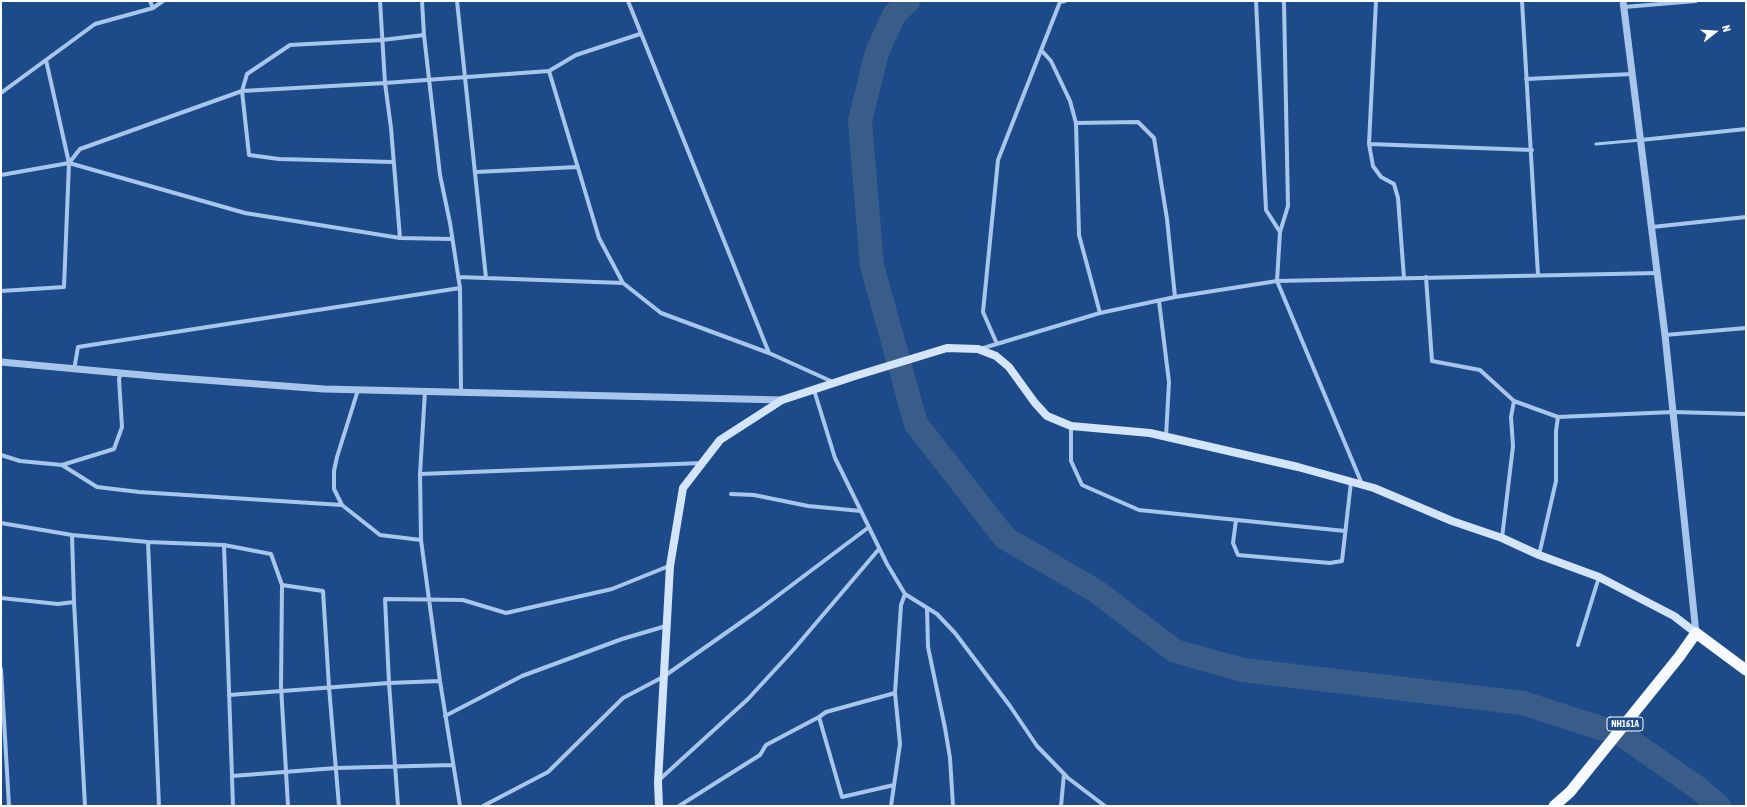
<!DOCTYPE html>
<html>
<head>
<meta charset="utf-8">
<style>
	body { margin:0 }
	#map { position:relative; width:1747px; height:807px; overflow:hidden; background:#1d4b8a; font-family:"Asap Condensed",sans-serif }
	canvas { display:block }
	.frame { position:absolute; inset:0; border:2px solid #fff; pointer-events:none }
	.north { position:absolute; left:1695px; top:12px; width:40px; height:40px; -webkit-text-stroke:3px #1d4b8a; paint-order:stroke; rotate:73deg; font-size:11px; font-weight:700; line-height:16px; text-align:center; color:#fff }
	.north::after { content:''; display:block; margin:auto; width:14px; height:18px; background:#fff; clip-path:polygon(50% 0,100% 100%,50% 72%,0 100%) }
</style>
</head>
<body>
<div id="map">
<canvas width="1747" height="807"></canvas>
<div class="frame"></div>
<div class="north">N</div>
</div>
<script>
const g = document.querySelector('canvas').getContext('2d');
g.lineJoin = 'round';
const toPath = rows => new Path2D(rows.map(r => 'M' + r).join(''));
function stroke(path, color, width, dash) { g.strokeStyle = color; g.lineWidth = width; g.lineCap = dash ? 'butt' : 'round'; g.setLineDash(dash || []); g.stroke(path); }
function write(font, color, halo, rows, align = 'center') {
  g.font = font + ' "Asap Condensed",sans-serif'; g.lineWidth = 3; g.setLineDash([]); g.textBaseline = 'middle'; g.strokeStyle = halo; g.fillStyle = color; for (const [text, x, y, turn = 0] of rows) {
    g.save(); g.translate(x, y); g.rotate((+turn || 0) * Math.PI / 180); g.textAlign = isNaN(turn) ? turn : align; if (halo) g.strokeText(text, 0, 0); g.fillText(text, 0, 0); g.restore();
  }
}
const river = toPath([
	[908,1,894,15,877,52,860,121,872,266,916,424,1005,538,1096,591,1175,651,1243,670,1523,703,1622,735,1698,788,1719,806]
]);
const service = toPath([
	[1596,144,1641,140]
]);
const minor = toPath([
	[150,1,153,8],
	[380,1,385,83,391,128,400,238],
	[422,1,424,35,440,175,450,223,460,288],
	[457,1,486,278],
	[628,1,769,353],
	[1256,1,1266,210,1280,232],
	[1283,1,1284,3,1288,206,1280,232,1277,281,1362,484],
	[1376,1,1369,144,1532,150],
	[1522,1,1538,275],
	[1624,7,1696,1],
	[1042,51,1051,61,1070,101,1076,123,1079,235,1100,313],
	[46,60,69,163],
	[549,71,599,238,623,283,661,313,769,353,833,382],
	[1526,79,1632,74],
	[1,93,95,24,153,8,163,1],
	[1076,123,1138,122,1154,138,1167,219,1175,297],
	[1641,140,1746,129],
	[1369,144,1373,166,1381,177,1394,184,1398,198,1404,278],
	[393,162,279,159,249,155,242,91,247,74,290,45,382,40,424,35],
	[476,172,577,167],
	[1,175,69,163,245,213,400,238,452,239],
	[1652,227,1746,217],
	[458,277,623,283],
	[1426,277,1432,361,1480,370,1514,401,1558,417,1673,412,1746,414],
	[1,291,64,287,69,163,80,149,242,91,385,83,549,71,576,55,640,34],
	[1159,301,1169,382,1166,437],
	[1665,335,1746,328],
	[997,344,983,312,998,160,1060,2,1065,1],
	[980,349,1100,313,1175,297,1277,281,1658,273],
	[74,370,78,347,460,288,461,391],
	[358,390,337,457,334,471,334,489,342,505,380,535,421,540],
	[814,390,835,458,887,564,905,594,937,614,955,633,1010,706,1037,746,1068,778,1105,806],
	[425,391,420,474,421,540,440,681,460,806],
	[1071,426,1071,461,1082,485,1139,510,1345,531],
	[1,455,20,461,62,465,114,449,122,427,119,379,121,373],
	[62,465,97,487,139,492,342,505],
	[420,474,702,463],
	[731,494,754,495,808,506,861,511],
	[1236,520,1233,543,1238,555,1330,563,1342,561,1351,482],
	[1,523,72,535,148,542,224,545,271,554,282,585,281,686,288,806],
	[72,535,74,602,85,806],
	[1502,538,1513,446,1511,417,1514,401],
	[148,542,159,806],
	[224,545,233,806],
	[1539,555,1556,481,1556,431,1558,417],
	[282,585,323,591,329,687,339,806],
	[1,598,58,604,74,602],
	[927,608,928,647,945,728,950,758,953,806],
	[1578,645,1599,577],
	[1,669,9,806],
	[440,681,389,683,385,599,463,600,506,613,612,589,669,566],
	[229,695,389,683,398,806],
	[445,716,522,676,622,639,666,626],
	[819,717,842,797,894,785],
	[232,776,336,768,453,765],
	[659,780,748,699,794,649,879,549],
	[483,806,548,772,623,698,663,677,760,609,869,527],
	[679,806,760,755,766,745,819,717,826,712,895,693],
	[891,806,900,744,895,693,901,605,905,594],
	[1061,806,1064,774]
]);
const tertiary = toPath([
	[1623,1,1665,335,1696,633],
	[1,362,164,377,324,389,782,400]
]);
const secondary = toPath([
	[659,806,658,782,670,566,683,488,720,440,782,400,855,376,947,348,978,349,996,356,1009,367,1035,403,1047,416,1071,426,1150,433,1298,467,1374,488,1452,521,1502,538,1539,555,1599,577,1674,616,1696,633]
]);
const trunk = toPath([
	[1554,806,1570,792,1679,657,1696,633,1746,670]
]);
const shields = [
	[1625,724,36]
];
const shieldNames = [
	["NH161A",1625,724]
];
stroke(river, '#3a5c89', 24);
stroke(service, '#a8c6ec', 3);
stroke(minor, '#a8c6ec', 4);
stroke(tertiary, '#a8c6ec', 7);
stroke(secondary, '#d4e4f9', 8);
stroke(trunk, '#f6faff', 11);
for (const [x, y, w] of shields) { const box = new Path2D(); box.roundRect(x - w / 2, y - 7, w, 14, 3); g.fillStyle = '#1d4b8a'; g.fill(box); stroke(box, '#fff', 1); }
write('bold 9px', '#fff', null, shieldNames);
</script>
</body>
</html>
